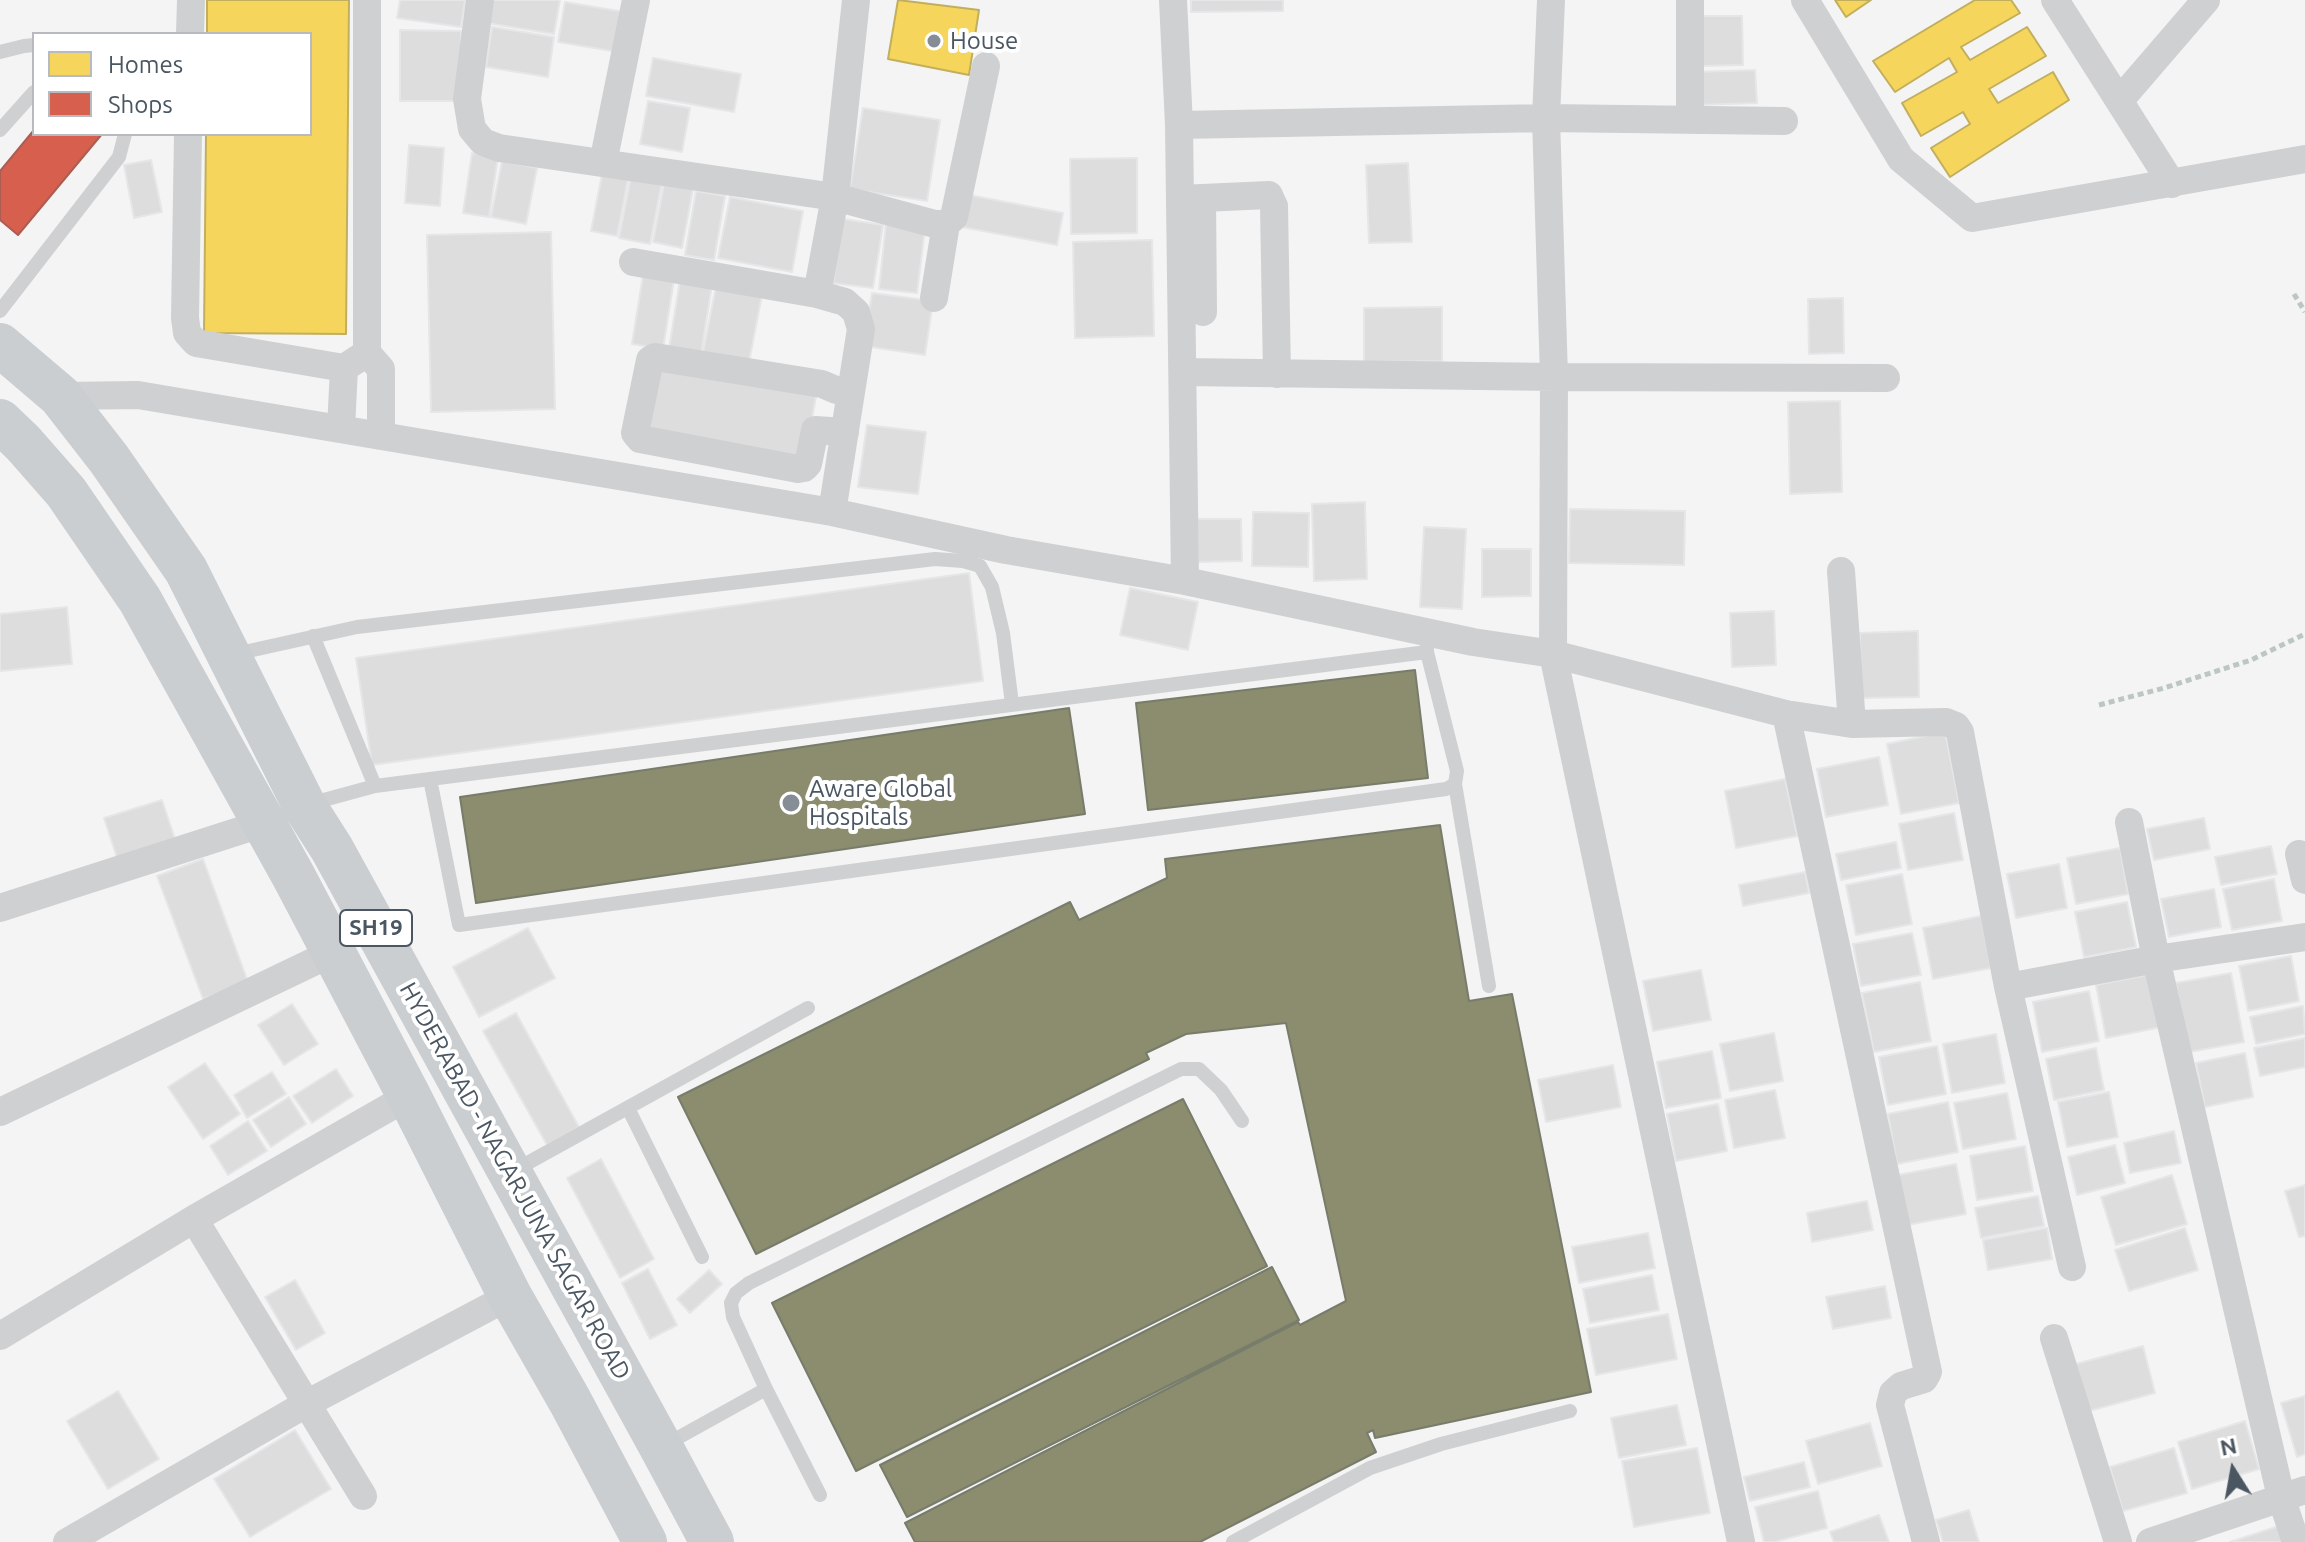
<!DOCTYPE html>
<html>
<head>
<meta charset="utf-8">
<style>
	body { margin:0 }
	#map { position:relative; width:2305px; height:1542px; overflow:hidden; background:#f4f4f4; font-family:Ubuntu,sans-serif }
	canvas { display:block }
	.legend { position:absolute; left:32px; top:32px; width:280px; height:104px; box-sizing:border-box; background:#fff; border:2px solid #b7bbc0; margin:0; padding:10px 14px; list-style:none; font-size:24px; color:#4a5661 }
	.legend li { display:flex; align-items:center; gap:16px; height:40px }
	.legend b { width:40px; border:2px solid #b7bbc0 }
	.north { position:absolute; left:2193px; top:1430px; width:80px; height:80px; -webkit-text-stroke:6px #fff; paint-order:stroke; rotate:349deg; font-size:22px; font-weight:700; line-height:32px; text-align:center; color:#4a5661 }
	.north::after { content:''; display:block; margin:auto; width:28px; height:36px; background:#4a5661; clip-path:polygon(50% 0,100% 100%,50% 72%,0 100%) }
</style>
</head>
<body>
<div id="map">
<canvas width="2305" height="1542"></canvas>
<ul class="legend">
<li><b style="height:22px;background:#f6d55c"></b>Homes</li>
<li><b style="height:22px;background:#d6604d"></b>Shops</li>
</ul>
<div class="north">N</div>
</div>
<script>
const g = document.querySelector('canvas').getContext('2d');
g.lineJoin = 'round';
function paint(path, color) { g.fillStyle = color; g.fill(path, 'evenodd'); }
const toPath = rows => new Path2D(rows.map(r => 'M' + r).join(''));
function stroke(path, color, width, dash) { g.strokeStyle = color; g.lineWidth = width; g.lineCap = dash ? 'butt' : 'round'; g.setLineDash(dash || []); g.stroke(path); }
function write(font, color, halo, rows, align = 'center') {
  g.font = font + ' Ubuntu,sans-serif'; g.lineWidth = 8; g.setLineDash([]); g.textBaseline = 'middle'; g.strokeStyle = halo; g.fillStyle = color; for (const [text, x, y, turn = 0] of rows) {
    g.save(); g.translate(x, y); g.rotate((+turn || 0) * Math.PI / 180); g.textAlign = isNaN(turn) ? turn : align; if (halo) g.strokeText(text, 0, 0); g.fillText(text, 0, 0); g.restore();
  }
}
const homes = toPath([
	[207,0,349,0,346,334,204,333,206,134,310,134,310,34,207,34,207,0],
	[898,0,979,10,969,75,888,59,898,0],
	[1835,0,1871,0,1846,17,1835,0],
	[1975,0,2011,0,2020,13,1961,47,1970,60,2027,27,2046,56,1989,89,1998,103,2053,72,2069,100,1950,177,1931,148,1970,124,1963,112,1921,136,1902,103,1957,72,1949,58,1895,92,1873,61,1975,0]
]);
const shops = toPath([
	[34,130,34,134,102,134,18,235,0,220,0,171,34,130]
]);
const industry = toPath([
	[1415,670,1428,778,1148,810,1136,703,1415,670],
	[1069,708,1085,814,476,903,460,797,1069,708],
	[1440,825,1469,1001,1512,994,1591,1392,1375,1438,1373,1430,1367,1433,1376,1452,1200,1542,915,1542,905,1523,1298,1322,1300,1325,1346,1301,1286,1023,1186,1034,1146,1053,1149,1059,756,1254,678,1097,1070,902,1079,920,1167,878,1165,859,1440,825],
	[1183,1099,1267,1266,856,1471,772,1303,1183,1099],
	[1272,1267,1299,1320,907,1517,880,1465,1272,1267]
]);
const building = toPath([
	[400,0,465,0,461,27,397,18,400,0],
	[491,0,560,0,554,34,487,23,491,0],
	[1191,0,1283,0,1283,11,1191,12,1191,0],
	[565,2,625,12,618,52,558,42,565,2],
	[1698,16,1742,16,1743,65,1699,66,1698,16],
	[492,27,554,37,548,77,486,67,492,27],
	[400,30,461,31,461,101,400,101,400,30],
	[653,58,741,74,734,112,646,96,653,58],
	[1755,70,1757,103,1695,105,1693,72,1755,70],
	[648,101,690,108,682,152,640,144,648,101],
	[863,108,940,120,927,201,850,189,863,108],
	[409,145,444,148,440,206,405,203,409,145],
	[472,153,498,157,489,217,463,213,472,153],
	[1137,158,1137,233,1071,234,1070,159,1137,158],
	[151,160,162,212,134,218,124,165,151,160],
	[502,161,537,168,526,224,491,217,502,161],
	[1408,163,1412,242,1369,243,1366,165,1408,163],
	[603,169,629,174,617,236,591,231,603,169],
	[631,176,662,182,650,244,619,238,631,176],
	[664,184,693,189,682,248,653,242,664,184],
	[696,191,725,196,714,260,685,255,696,191],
	[969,195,1063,213,1057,245,962,227,969,195],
	[730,197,803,211,792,272,718,258,730,197],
	[843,219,883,225,873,288,833,283,843,219],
	[886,224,925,228,917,293,879,289,886,224],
	[551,232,555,409,431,412,427,235,551,232],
	[1152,240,1154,336,1075,338,1073,242,1152,240],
	[643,275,674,279,663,349,632,344,643,275],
	[680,280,712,285,701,354,669,349,680,280],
	[716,286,762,295,749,362,703,353,716,286],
	[872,293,933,301,925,355,864,346,872,293],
	[1843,298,1844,353,1809,354,1808,299,1843,298],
	[1442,307,1442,361,1364,362,1364,308,1442,307],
	[657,362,817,391,804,461,644,432,657,362],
	[1840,401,1842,492,1790,494,1788,402,1840,401],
	[867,425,926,432,918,494,858,487,867,425],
	[1365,502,1367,579,1314,581,1312,504,1365,502],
	[1570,509,1685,511,1684,565,1569,563,1570,509],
	[1253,512,1309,513,1308,567,1252,566,1253,512],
	[1197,519,1241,519,1242,561,1198,562,1197,519],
	[1424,527,1466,529,1462,609,1420,607,1424,527],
	[1482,549,1531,549,1531,596,1482,597,1482,549],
	[969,573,983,681,372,765,356,658,969,573],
	[1130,588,1198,602,1188,650,1120,635,1130,588],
	[67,607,72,664,0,671,0,614,67,607],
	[1774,611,1776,665,1732,667,1730,613,1774,611],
	[1918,631,1919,697,1861,698,1860,633,1918,631],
	[1945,732,1959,803,1901,814,1887,744,1945,732],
	[1879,757,1888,805,1826,817,1817,769,1879,757],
	[1785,779,1797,836,1736,848,1725,791,1785,779],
	[162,800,176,842,118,861,104,818,162,800],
	[1954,813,1963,860,1908,870,1899,824,1954,813],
	[2204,818,2210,849,2154,860,2147,829,2204,818],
	[1896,842,1901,868,1841,880,1836,854,1896,842],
	[2271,846,2277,874,2221,885,2215,857,2271,846],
	[2120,848,2128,894,2076,904,2067,858,2120,848],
	[203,859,248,982,203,999,157,876,203,859],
	[2059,864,2067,908,2016,918,2007,874,2059,864],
	[1805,872,1809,893,1743,906,1739,885,1805,872],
	[1902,874,1912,924,1856,935,1846,885,1902,874],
	[2274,879,2282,921,2232,930,2223,889,2274,879],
	[2214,889,2221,927,2169,937,2161,899,2214,889],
	[2127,902,2136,947,2084,957,2075,912,2127,902],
	[1981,916,1991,968,1933,979,1923,928,1981,916],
	[528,928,555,978,479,1017,453,967,528,928],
	[1912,933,1921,975,1861,986,1853,944,1912,933],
	[2291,956,2299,1001,2248,1011,2239,966,2291,956],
	[1701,970,1711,1020,1653,1031,1643,981,1701,970],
	[2231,973,2244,1042,2189,1052,2176,983,2231,973],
	[2152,974,2162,1027,2106,1038,2096,985,2152,974],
	[1920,982,1931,1041,1874,1052,1862,993,1920,982],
	[2089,991,2099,1041,2042,1052,2033,1002,2089,991],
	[292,1004,318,1044,284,1065,258,1025,292,1004],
	[2303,1006,2305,1034,2256,1044,2250,1017,2303,1006],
	[516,1013,579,1127,547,1145,483,1031,516,1013],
	[1774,1033,1783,1081,1730,1091,1720,1044,1774,1033],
	[1996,1034,2005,1083,1952,1093,1943,1044,1996,1034],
	[2305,1038,2305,1067,2260,1076,2254,1048,2305,1038],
	[1937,1046,1946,1094,1888,1105,1879,1057,1937,1046],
	[2096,1048,2104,1090,2054,1100,2046,1059,2096,1048],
	[1712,1051,1721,1098,1666,1108,1657,1062,1712,1051],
	[2245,1053,2253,1097,2205,1107,2196,1063,2245,1053],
	[205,1063,240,1114,203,1139,168,1087,205,1063],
	[1613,1065,1621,1107,1546,1122,1538,1080,1613,1065],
	[336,1069,353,1096,312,1123,293,1096,336,1069],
	[272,1072,286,1094,247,1118,234,1095,272,1072],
	[1775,1090,1785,1138,1734,1148,1725,1100,1775,1090],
	[2109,1092,2118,1137,2067,1147,2058,1102,2109,1092],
	[2007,1093,2016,1139,1963,1149,1954,1103,2007,1093],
	[289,1097,306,1124,271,1147,253,1120,289,1097],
	[1948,1102,1958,1152,1897,1164,1888,1114,1948,1102],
	[1718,1104,1727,1151,1676,1161,1667,1114,1718,1104],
	[248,1121,267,1151,228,1175,210,1146,248,1121],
	[2174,1131,2181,1163,2130,1173,2124,1143,2174,1131],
	[2115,1145,2125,1183,2077,1195,2068,1157,2115,1145],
	[2025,1146,2033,1191,1977,1200,1970,1156,2025,1146],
	[601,1159,654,1259,620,1278,567,1178,601,1159],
	[1956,1164,1966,1214,1907,1225,1898,1175,1956,1164],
	[2172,1175,2187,1224,2116,1245,2101,1197,2172,1175],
	[2305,1185,2305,1236,2299,1237,2285,1191,2305,1185],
	[2038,1196,2044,1226,1981,1238,1975,1208,2038,1196],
	[1867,1201,1873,1230,1812,1242,1807,1213,1867,1201],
	[2047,1228,2052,1259,1988,1270,1983,1240,2047,1228],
	[2185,1228,2198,1270,2129,1291,2115,1250,2185,1228],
	[1648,1233,1655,1268,1579,1283,1572,1247,1648,1233],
	[648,1269,677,1325,650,1339,622,1283,648,1269],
	[709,1270,722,1284,690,1313,677,1299,709,1270],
	[1652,1275,1659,1310,1590,1323,1583,1289,1652,1275],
	[295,1280,325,1333,296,1350,265,1297,295,1280],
	[1885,1286,1891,1318,1833,1329,1826,1297,1885,1286],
	[1668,1314,1677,1359,1596,1375,1587,1329,1668,1314],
	[2143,1346,2155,1393,2089,1411,2076,1364,2143,1346],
	[118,1391,159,1459,108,1489,67,1421,118,1391],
	[2305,1396,2305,1454,2297,1457,2281,1403,2305,1396],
	[1677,1405,1686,1445,1619,1458,1611,1418,1677,1405],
	[2245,1421,2259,1469,2192,1489,2178,1442,2245,1421],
	[1870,1423,1882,1466,1818,1484,1806,1441,1870,1423],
	[295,1430,331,1489,250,1537,214,1479,295,1430],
	[1697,1448,1710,1513,1634,1527,1622,1461,1697,1448],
	[2174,1448,2187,1493,2123,1511,2110,1467,2174,1448],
	[1804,1462,1810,1487,1750,1501,1744,1477,1804,1462],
	[1818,1491,1827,1528,1774,1542,1764,1542,1755,1507,1818,1491],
	[1969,1510,1979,1542,1943,1542,1936,1520,1969,1510],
	[1879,1515,1889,1542,1834,1542,1830,1532,1879,1515],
	[2279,1526,2284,1542,2230,1542,2279,1526]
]);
const path = toPath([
	[2294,294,2305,312],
	[2099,705,2164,688,2251,660,2305,634]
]);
const service = toPath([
	[0,52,24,46,34,45],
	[0,130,34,92],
	[0,311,119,157,125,134],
	[313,636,375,786],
	[235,654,357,627,935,559,963,561,980,566,992,587,1003,633,1012,704],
	[430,779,459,925,1446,789,1455,784,1457,771,1427,652],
	[1455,784,1489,986],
	[309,804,375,786,1427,652,1427,646],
	[628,1108,702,1257],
	[515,1170,808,1008],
	[766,1389,820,1495],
	[665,1445,766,1389,733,1317,731,1303,736,1293,749,1283,1181,1069,1199,1069,1221,1090,1242,1121],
	[1233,1542,1370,1468,1441,1444,1570,1411]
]);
const minor = toPath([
	[367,0,367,353],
	[480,0,467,99,472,129,483,142,499,148,835,197,935,224,946,224,954,217,986,66],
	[1173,0,1179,125,1185,581],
	[1551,0,1546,118,1554,377,1553,654,1786,714,1852,724,1946,722,1956,726,1960,732,2008,987,2072,1267],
	[1690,0,1690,120],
	[1805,0,1901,159,1972,218,2305,159],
	[2055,0,2172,184],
	[190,34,191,0],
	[2120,100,2206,0],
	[1179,125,1546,118,1784,121],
	[188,134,185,318,187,333,196,343,344,368],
	[603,163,636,0],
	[1202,198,1203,312],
	[1180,199,1269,195,1271,200,1274,206,1277,374],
	[633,262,817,294,845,302,856,312,861,329,832,512],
	[817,294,835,197,856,0],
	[934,298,946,224],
	[1183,372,1554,377,1886,378],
	[60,396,138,395,832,512,1006,550,1185,581,1473,642,1553,654,1741,1542],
	[341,429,344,368,367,353,381,369,381,436],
	[845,432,815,430,808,464,804,468,798,469,640,439,635,433,650,360,655,357,822,384,836,390,851,390],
	[1841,571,1852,724],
	[1786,714,1928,1372,1924,1379,1901,1386,1893,1393,1890,1405,1926,1542],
	[2129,822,2156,959,2281,1497,2296,1542],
	[2299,854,2305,880],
	[0,908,264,823],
	[2008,987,2156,959,2305,937],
	[0,1112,334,952],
	[194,1219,363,1496],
	[0,1336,194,1219,409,1096],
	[2054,1338,2118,1542],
	[67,1542,306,1404,510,1296],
	[2150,1542,2305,1490]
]);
const primary = toPath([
	[0,345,60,396,109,459,186,570,304,805,332,849,661,1447,712,1542],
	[0,421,23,443,66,492,140,600,294,877,409,1096,510,1296,570,1401,645,1542]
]);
const markers = [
	[934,41,8,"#868d94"],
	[791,803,10,"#868d94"]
];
const shields = [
	[376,928,72]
];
const shieldNames = [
	["SH19",376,928]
];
const poiNames = [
	["House",950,41],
	["Aware Global",809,789],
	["Hospitals",809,817]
];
const streetNames = [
	["HYDERABAD - NAGARJUNA SAGAR ROAD",515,1181,61]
];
paint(homes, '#f6d55c');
stroke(homes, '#c2af5e', 2);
paint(shops, '#d6604d');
stroke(shops, '#ac5d53', 2);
paint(industry, '#8c8c6e');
stroke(industry, '#787c6a', 2);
paint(building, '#ddddde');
stroke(building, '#e5e6e7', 2);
stroke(path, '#bcc7c4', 5, [6, 4]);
stroke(service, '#ced0d2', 14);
stroke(minor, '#ced0d2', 28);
stroke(primary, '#caced1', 44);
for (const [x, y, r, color] of markers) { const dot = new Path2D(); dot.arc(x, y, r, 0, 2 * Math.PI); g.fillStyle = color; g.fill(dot); stroke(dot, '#fff', 3); }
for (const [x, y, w] of shields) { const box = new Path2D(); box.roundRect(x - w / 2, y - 18, w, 36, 6); g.fillStyle = '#fff'; g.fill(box); stroke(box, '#4a5661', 2); }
write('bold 22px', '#4a5661', null, shieldNames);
write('24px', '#4a5661', '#fff', poiNames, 'left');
write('24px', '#4a5661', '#fff', streetNames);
</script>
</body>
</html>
